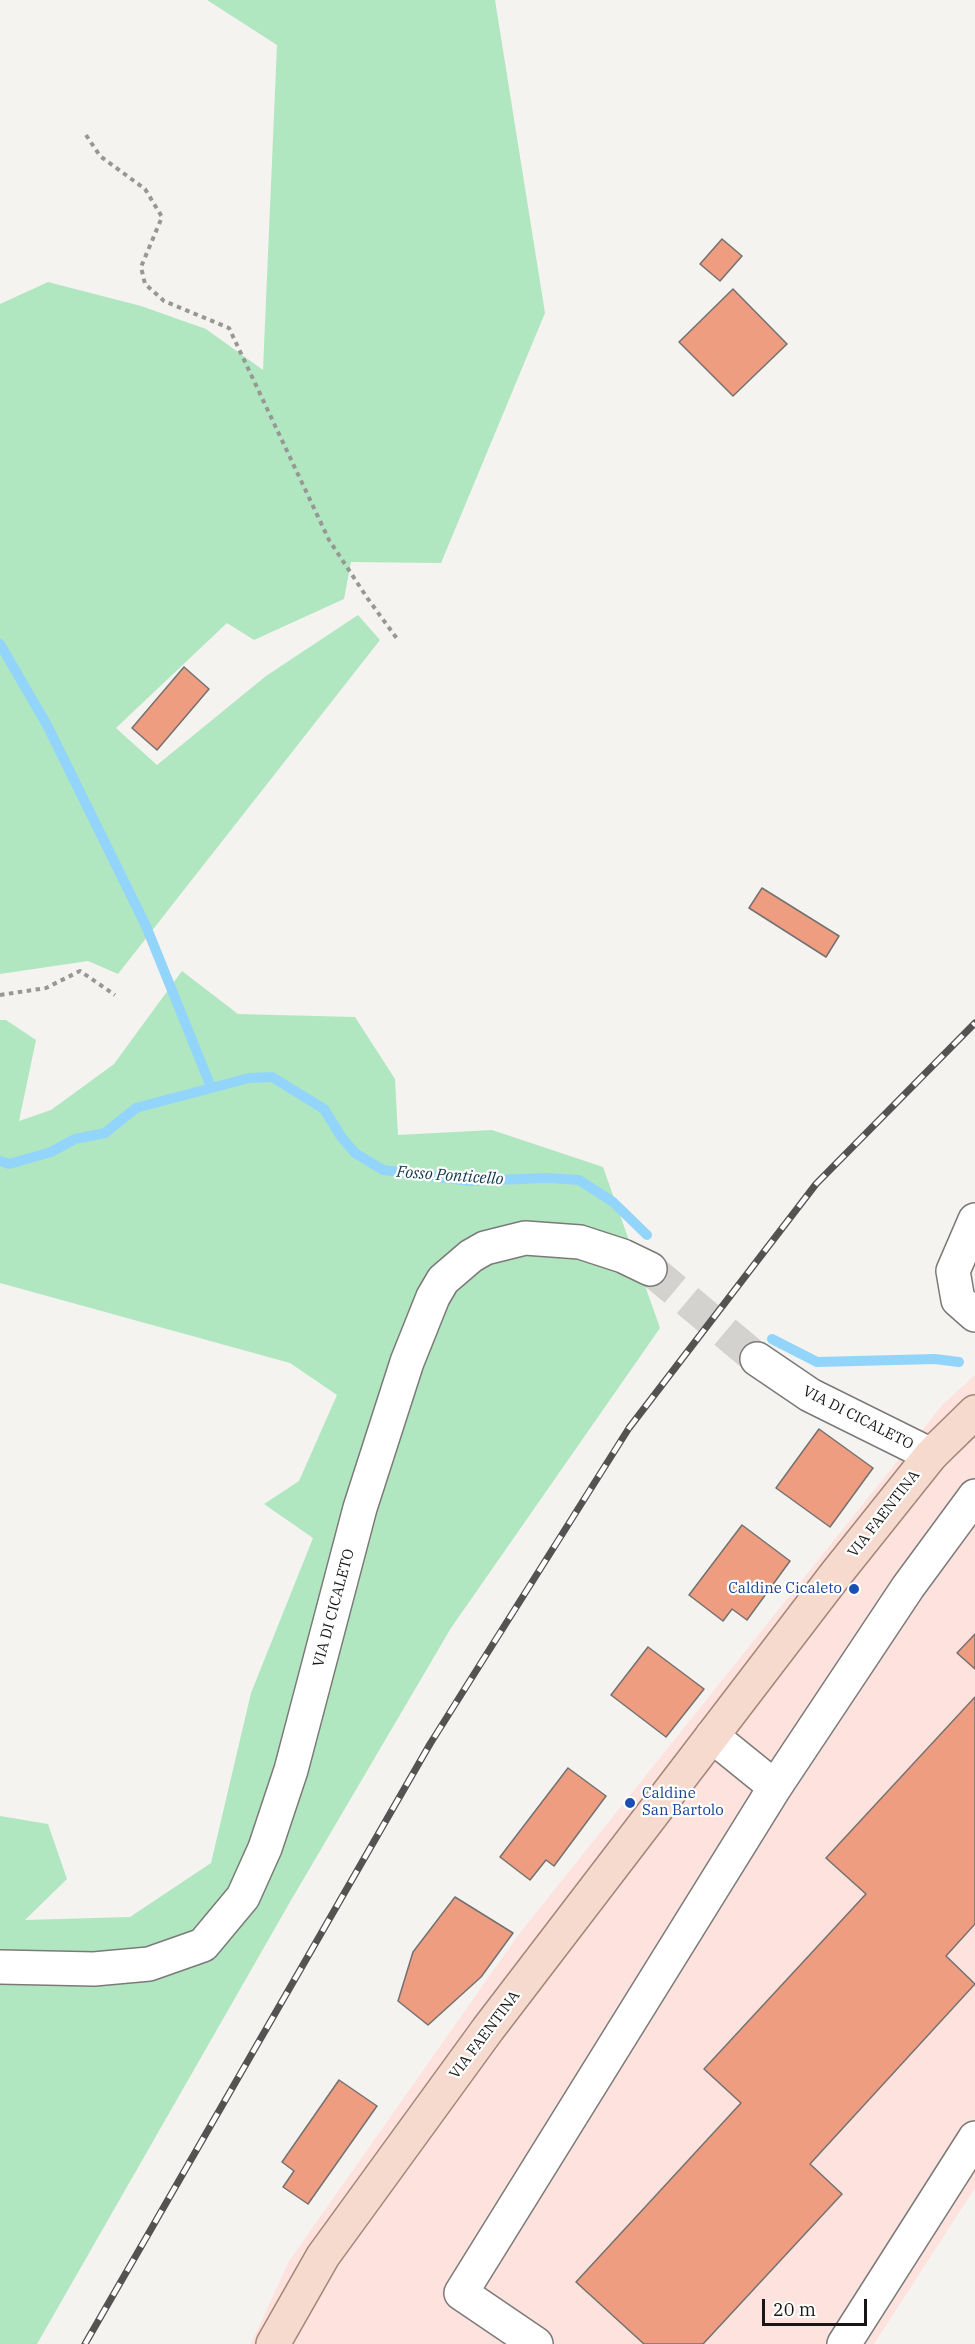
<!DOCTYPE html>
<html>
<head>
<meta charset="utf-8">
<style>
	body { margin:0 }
	#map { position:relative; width:975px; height:2344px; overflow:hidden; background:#f4f3f0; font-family:"IBM Plex Serif",serif }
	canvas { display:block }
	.scale { position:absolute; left:762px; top:2299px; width:105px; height:27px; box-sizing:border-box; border:3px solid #161615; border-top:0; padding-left:8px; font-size:18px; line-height:21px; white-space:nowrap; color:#161615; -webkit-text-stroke:4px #fff; paint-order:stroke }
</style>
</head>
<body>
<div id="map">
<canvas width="975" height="2344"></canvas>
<div class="scale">20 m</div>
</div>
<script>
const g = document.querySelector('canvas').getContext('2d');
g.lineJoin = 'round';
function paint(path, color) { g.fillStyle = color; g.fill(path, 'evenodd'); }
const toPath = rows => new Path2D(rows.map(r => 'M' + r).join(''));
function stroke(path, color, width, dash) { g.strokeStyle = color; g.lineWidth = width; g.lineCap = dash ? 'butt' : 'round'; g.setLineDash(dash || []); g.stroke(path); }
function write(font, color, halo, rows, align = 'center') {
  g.font = font + ' "IBM Plex Serif",serif'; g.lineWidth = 4.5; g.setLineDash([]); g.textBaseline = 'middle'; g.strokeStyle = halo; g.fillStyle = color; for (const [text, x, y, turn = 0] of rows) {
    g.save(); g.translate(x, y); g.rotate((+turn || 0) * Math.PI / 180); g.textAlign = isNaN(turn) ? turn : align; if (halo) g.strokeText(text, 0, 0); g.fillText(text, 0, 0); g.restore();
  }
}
const industrial = toPath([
	[975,1375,975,2188,874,2344,251,2344,289,2261,519,1934,943,1404]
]);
const green = toPath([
	[207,0,495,0,545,313,441,563,351,562,344,599,254,640,227,623,116,728,157,765,266,676,358,615,380,640,118,974,88,961,0,974,0,304,48,282,141,306,206,329,263,370,277,45],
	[182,971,238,1014,355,1017,395,1079,398,1135,492,1130,603,1167,660,1328,451,1628,290,1902,37,2344,0,2344,0,1816,48,1824,67,1879,25,1920,130,1917,211,1863,251,1693,313,1538,264,1504,299,1481,337,1395,290,1363,0,1283,0,1020,6,1020,36,1040,19,1121,51,1110,114,1064]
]);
const stream = toPath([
	[0,644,47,725,146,926,211,1087],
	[0,1161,9,1164,51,1152,75,1139,105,1133,136,1108,249,1078,272,1077,324,1109,342,1138,355,1153,383,1170,470,1181,547,1178,579,1180,613,1202,647,1235],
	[772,1339,817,1362,935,1359,959,1362]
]);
const building = toPath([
	[722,239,742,256,720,281,700,264,722,239],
	[733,289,787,344,733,396,679,342,733,289],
	[184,667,209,689,157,750,132,728,184,667],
	[762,888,839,936,826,957,749,908,762,888],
	[819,1429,873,1468,830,1527,776,1488,819,1429],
	[742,1525,790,1561,747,1620,732,1609,723,1621,689,1595,742,1525],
	[975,1634,975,1669,957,1653,975,1634],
	[648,1647,704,1689,666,1737,611,1695,648,1647],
	[975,1697,975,1924,946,1956,975,1984,810,2164,842,2194,703,2344,644,2344,576,2282,741,2103,704,2069,866,1894,826,1858,975,1697],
	[568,1768,606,1796,554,1866,546,1860,530,1880,500,1857,568,1768],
	[455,1897,513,1933,481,1977,428,2025,398,2001,413,1952,455,1897],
	[339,2080,377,2106,308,2204,283,2187,294,2171,282,2162,339,2080]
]);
const minorTunnel = toPath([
	[650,1269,757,1359]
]);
const path = toPath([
	[86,135,100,156,145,189,162,217,141,267,145,284,164,301,229,328,329,540,368,599,398,640],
	[0,995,46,988,80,971,115,995]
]);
const minor = toPath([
	[975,1220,953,1271,958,1300,975,1315],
	[757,1359,810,1395,931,1455],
	[712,1736,775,1787],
	[0,1967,94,1969,149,1964,203,1945,243,1897,265,1848,291,1770,360,1508,407,1362,433,1297,443,1280,471,1256,485,1248,525,1238,580,1242,623,1256,650,1269],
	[536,2344,461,2293,775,1787,908,1587,975,1496],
	[844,2344,975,2138]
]);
const major = toPath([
	[273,2344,323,2256,488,2029,836,1574,931,1455,975,1412]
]);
const rail = toPath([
	[85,2344,430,1744,629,1428,816,1184,975,1023]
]);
const markers = [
	[854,1589,6,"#1a4fb4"],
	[630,1803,6,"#1a4fb4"]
];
const streetNames = [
	["VIA DI CICALETO",858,1418,27],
	["VIA FAENTINA",884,1514,-52],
	["VIA DI CICALETO",334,1608,-75],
	["VIA FAENTINA",485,2035,-53]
];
const transitNames = [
	["Caldine Cicaleto",842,1589],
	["Caldine",642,1794,"left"],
	["San Bartolo",642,1811,"left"]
];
const waterNames = [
	["Fosso Ponticello",450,1176,4]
];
paint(industrial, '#fde2dd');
paint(green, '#b0e7c0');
stroke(stream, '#93d5fa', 10);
paint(building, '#ee9d80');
stroke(building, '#747170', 1.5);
stroke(minorTunnel, '#d3d2cf', 33, [33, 16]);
stroke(minor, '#7b7a78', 36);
stroke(major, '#a48678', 36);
stroke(path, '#979795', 4, [4.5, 4.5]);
stroke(minor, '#fff', 33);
stroke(major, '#f7dace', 33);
stroke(rail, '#545352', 7);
stroke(rail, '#fff', 4.5, [14]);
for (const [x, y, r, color] of markers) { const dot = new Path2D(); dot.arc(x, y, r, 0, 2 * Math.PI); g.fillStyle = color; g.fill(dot); stroke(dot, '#fff', 2); }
write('15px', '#161615', '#fff', streetNames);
write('15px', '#164399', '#fff', transitNames, 'right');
write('italic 16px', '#0e3548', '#fff', waterNames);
</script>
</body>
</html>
